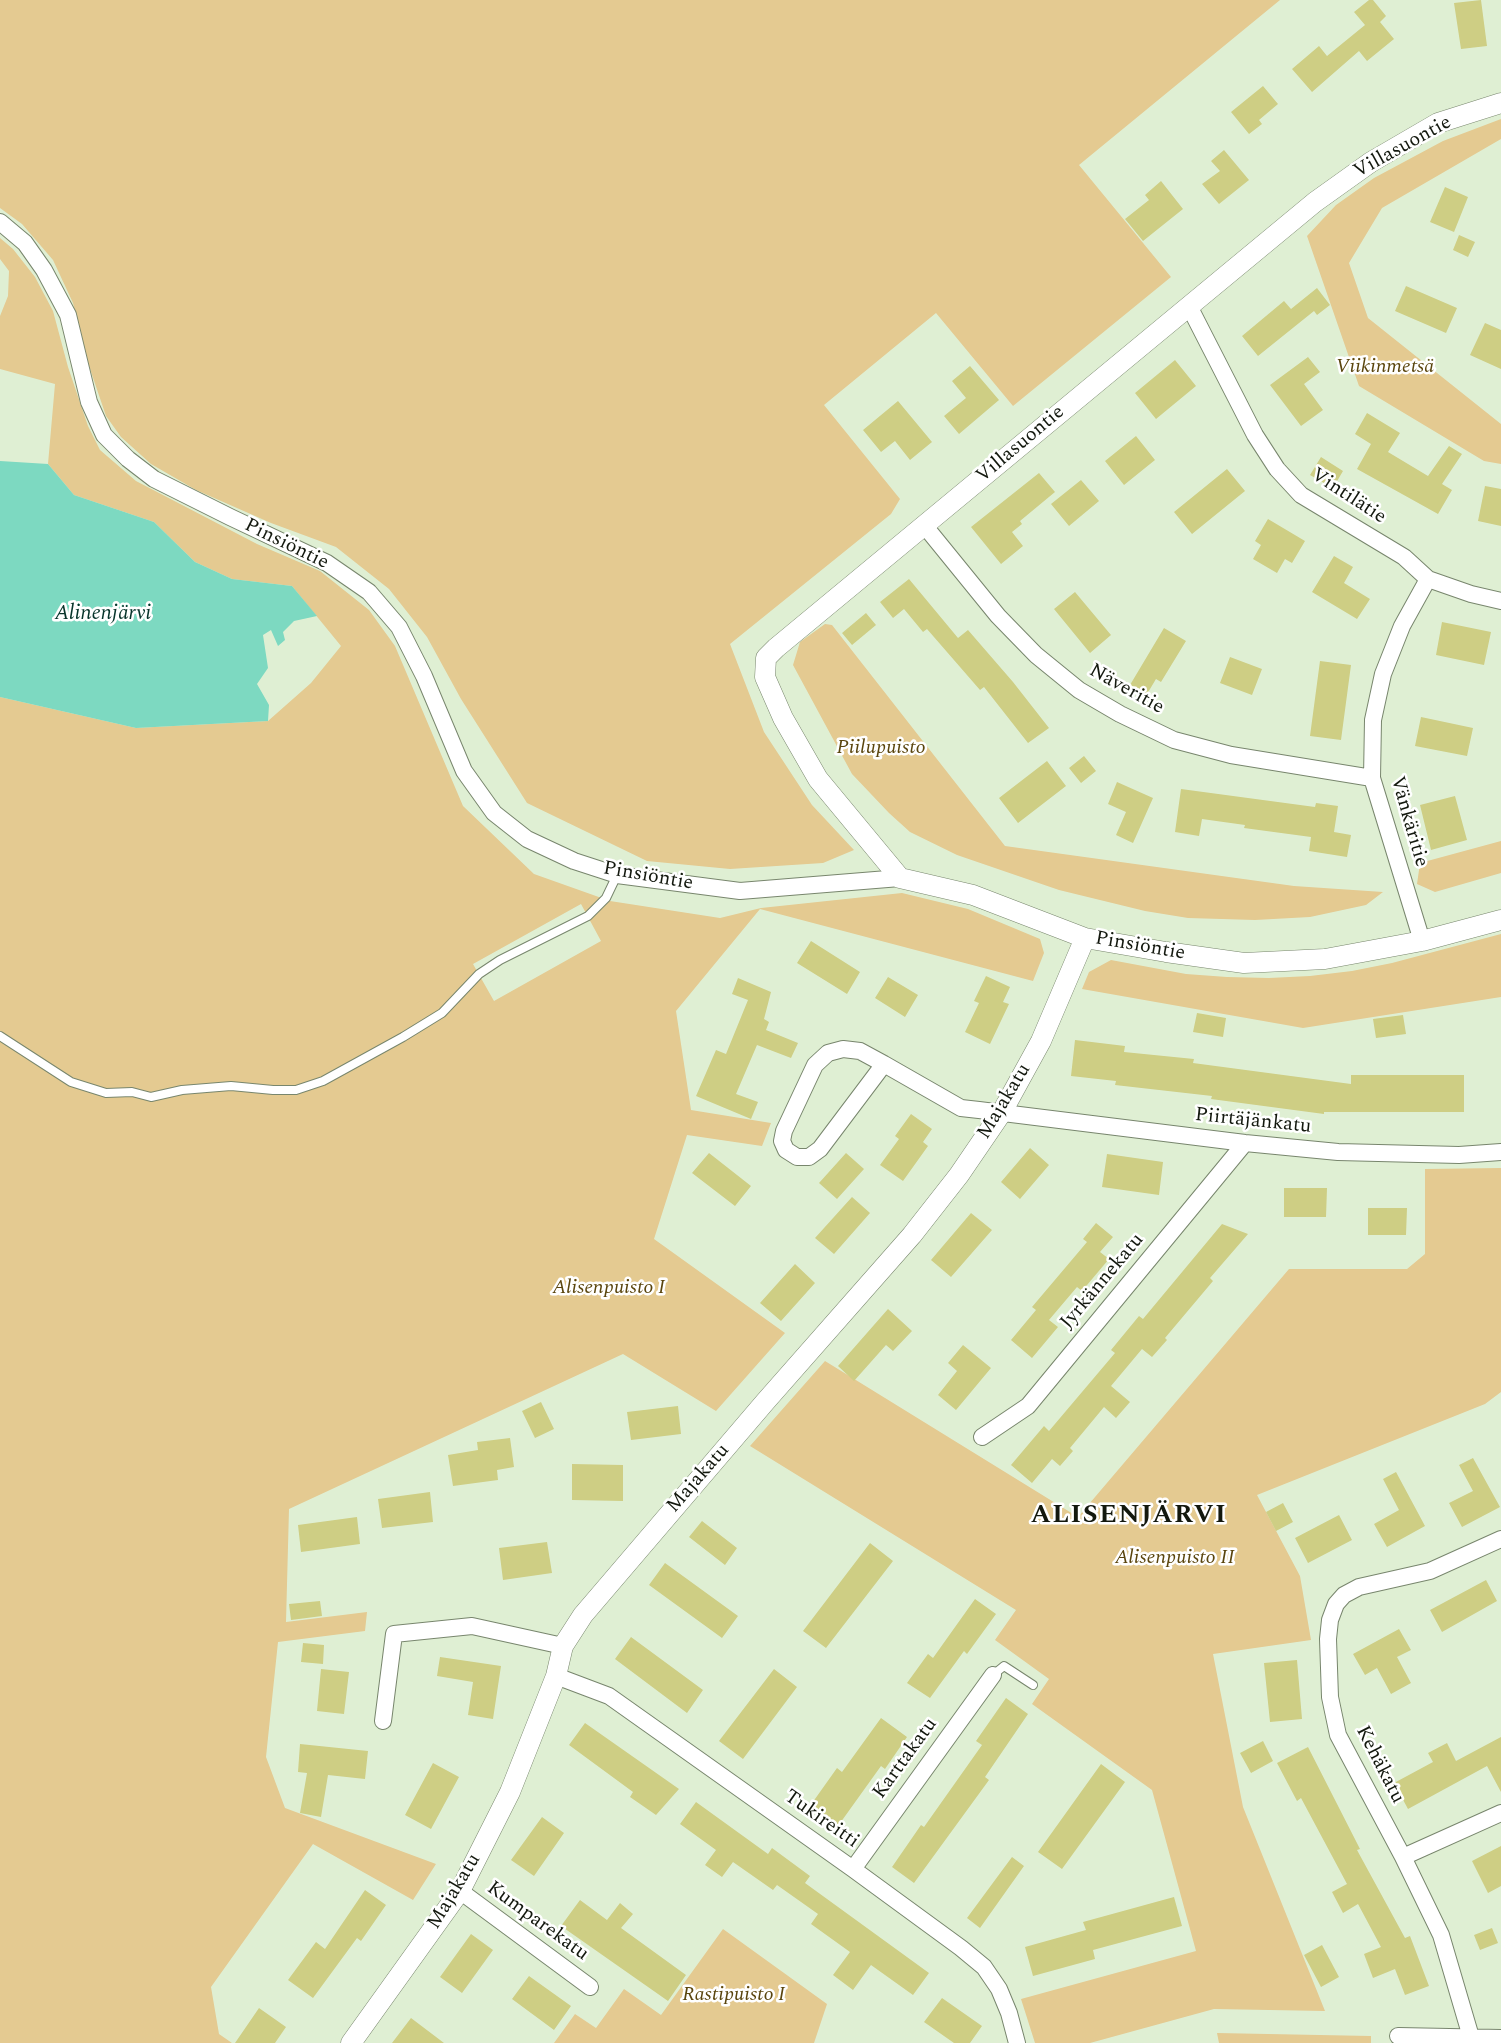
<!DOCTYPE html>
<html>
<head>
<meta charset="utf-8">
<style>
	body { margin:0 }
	canvas { display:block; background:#dfefd3 }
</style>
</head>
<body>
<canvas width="1501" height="2043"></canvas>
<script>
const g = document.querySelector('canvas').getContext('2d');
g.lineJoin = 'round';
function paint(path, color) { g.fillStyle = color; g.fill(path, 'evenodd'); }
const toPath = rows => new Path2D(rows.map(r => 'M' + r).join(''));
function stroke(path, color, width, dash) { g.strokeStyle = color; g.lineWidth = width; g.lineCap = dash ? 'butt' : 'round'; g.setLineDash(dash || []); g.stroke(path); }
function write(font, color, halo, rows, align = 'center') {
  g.font = font + ' Spectral,serif'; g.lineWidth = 5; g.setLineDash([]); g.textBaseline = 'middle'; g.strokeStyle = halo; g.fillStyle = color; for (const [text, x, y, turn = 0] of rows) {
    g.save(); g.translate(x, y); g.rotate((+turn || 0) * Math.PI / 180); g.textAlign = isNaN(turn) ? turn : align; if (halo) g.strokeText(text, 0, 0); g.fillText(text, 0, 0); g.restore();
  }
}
const green = toPath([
	[0,0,1280,0,1079,165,1171,277,1013,406,936,313,824,405,900,499,891,514,730,644,764,732,812,805,854,850,823,863,730,869,647,861,527,803,461,699,427,637,389,589,336,547,271,523,196,490,151,464,121,437,106,416,88,363,73,303,53,260,22,224,0,208],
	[1501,119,1501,139,1382,208,1349,263,1368,318,1501,424,1501,464,1484,461,1359,386,1307,236,1336,205,1374,178,1443,141],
	[0,238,13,249,35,277,53,311,68,367,88,426,100,450,136,481,257,544,320,571,369,610,395,646,463,806,534,874,610,901,720,918,761,908,902,893,968,909,1040,939,1044,953,1033,981,760,909,676,1011,691,1110,771,1123,762,1146,687,1135,654,1239,785,1333,716,1411,623,1354,289,1509,286,1622,367,1612,365,1631,278,1642,266,1757,285,1808,436,1864,413,1900,313,1844,211,1987,219,2034,232,2043,0,2043,0,697,136,728,268,721,311,683,341,646,292,586,232,579,195,562,154,522,74,495,48,464,55,384,0,369,0,316,8,296,9,271,0,259],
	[581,904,601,941,494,1001,473,964],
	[825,624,832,625,1005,846,1294,886,1383,892,1366,905,1310,917,1255,920,1188,918,1145,911,1059,890,957,855,910,832,889,813,852,774,793,665,800,642],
	[1501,841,1501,873,1435,892,1417,884,1420,863],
	[1501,934,1501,997,1303,1028,1082,989,1089,972,1111,960,1186,974,1227,977,1269,978,1310,976,1352,971,1392,963],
	[1501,1168,1501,1392,1485,1404,1257,1495,1300,1576,1311,1640,1213,1654,1243,1807,1325,2011,1214,2009,1090,2043,1035,2043,1021,1999,1196,1951,1152,1790,1032,1704,1049,1679,995,1640,1016,1610,750,1446,825,1361,1078,1517,1289,1269,1407,1269,1425,1254,1425,1169],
	[723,1929,827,2004,814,2043,554,2043,575,2014,596,2028,624,1989,661,2015],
	[1217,2033,1371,2036,1371,2043,1219,2043]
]);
const water = toPath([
	[0,461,48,464,74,495,154,522,195,562,232,579,292,586,317,616,294,621,283,632,285,640,278,646,271,630,263,635,268,668,257,684,269,705,268,721,136,728,0,697]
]);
const building = toPath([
	[1369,0,1373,0,1386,16,1380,22,1394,39,1367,61,1359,51,1312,92,1292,69,1319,46,1327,56,1365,25,1354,12],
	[1481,0,1487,46,1461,49,1454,3],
	[1263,86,1278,104,1259,120,1262,124,1249,134,1231,112],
	[1224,150,1249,180,1219,204,1202,184,1220,171,1211,161],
	[1161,181,1183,209,1143,241,1125,219,1149,200,1145,195],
	[1445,187,1468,197,1454,232,1430,222],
	[1459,235,1475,242,1468,257,1453,250],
	[1406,286,1457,308,1446,333,1395,311],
	[1317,288,1330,305,1317,315,1314,311,1258,356,1242,336,1284,301,1291,309],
	[1485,323,1501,330,1501,369,1470,355],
	[1308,357,1320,372,1304,384,1323,410,1301,426,1270,385],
	[1175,360,1196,386,1156,419,1135,393],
	[970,366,999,400,959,434,944,416,966,398,952,381],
	[898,401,932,442,910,460,895,441,881,452,863,430],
	[1367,413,1400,433,1388,452,1428,476,1449,446,1462,454,1442,484,1452,490,1438,514,1357,469,1371,444,1355,434],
	[1136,436,1155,460,1124,485,1105,461],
	[1321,457,1343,471,1333,488,1310,475],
	[1227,469,1245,491,1192,534,1174,512],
	[1039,473,1055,492,1020,521,1022,524,1012,532,1023,546,1001,564,971,527],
	[1081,480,1099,501,1069,526,1051,504],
	[1485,486,1501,489,1501,526,1478,521],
	[1268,519,1305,541,1292,563,1285,559,1277,573,1253,559,1261,545,1255,541],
	[1334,556,1353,567,1344,583,1370,599,1357,619,1312,592],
	[909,579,958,638,968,630,1013,682,1049,728,1028,743,984,687,980,690,927,629,923,632,904,609,893,618,880,602],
	[1075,592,1111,635,1090,653,1054,609],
	[866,613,876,625,852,645,842,633],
	[1442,622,1491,632,1484,665,1436,655],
	[1164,628,1186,641,1161,682,1156,679,1147,694,1130,685],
	[1230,657,1262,669,1252,695,1220,683],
	[1320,661,1351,665,1341,740,1310,736],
	[1421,717,1473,728,1467,756,1415,746],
	[1084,756,1096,771,1081,783,1069,768],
	[1047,761,1066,786,1018,823,999,798],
	[1117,782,1153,798,1133,843,1116,835,1126,812,1108,804],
	[1181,789,1315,807,1316,803,1338,806,1334,832,1351,835,1347,857,1309,851,1311,837,1244,828,1245,825,1202,819,1199,836,1175,832],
	[1455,796,1467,840,1431,850,1420,805],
	[811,941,860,972,847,994,797,963],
	[986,976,1010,987,1003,1002,1009,1004,990,1044,965,1032,979,1003,974,1001],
	[888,977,918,995,905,1017,875,998],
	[738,978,771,992,764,1019,769,1022,766,1030,798,1043,791,1058,757,1045,736,1094,758,1102,751,1119,696,1096,716,1050,726,1054,748,1000,732,994],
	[1197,1013,1226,1018,1223,1037,1193,1032],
	[1403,1015,1406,1034,1376,1038,1373,1019],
	[1075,1040,1125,1046,1124,1052,1194,1059,1193,1063,1351,1084,1351,1075,1464,1075,1464,1112,1324,1112,1324,1114,1211,1099,1212,1096,1115,1085,1116,1081,1071,1076],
	[911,1114,932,1129,923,1142,928,1146,903,1181,880,1165,899,1139,895,1136],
	[1030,1148,1049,1165,1020,1199,1001,1182],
	[709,1153,751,1186,735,1206,692,1173],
	[846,1153,864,1169,837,1199,819,1183],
	[1107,1154,1163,1162,1159,1195,1102,1187],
	[1284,1188,1327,1188,1326,1217,1284,1217],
	[852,1197,870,1213,834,1254,815,1238],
	[1368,1208,1407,1208,1406,1235,1368,1235],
	[971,1213,992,1230,951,1277,931,1260],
	[1096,1223,1113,1237,1100,1252,1109,1259,1082,1291,1077,1287,1049,1320,1058,1327,1032,1358,1011,1340,1036,1310,1032,1307,1087,1242,1083,1239],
	[1222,1224,1248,1234,1210,1278,1213,1281,1165,1338,1167,1340,1152,1357,1142,1349,1111,1386,1130,1402,1116,1418,1104,1407,1070,1448,1073,1451,1060,1466,1052,1459,1032,1483,1011,1465,1044,1426,1049,1431,1115,1353,1111,1350,1139,1316,1143,1319],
	[795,1264,815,1283,781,1321,760,1303],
	[888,1309,912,1331,893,1351,886,1345,854,1381,838,1366],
	[963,1345,991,1368,956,1410,938,1395,957,1371,948,1363],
	[541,1402,554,1429,535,1438,522,1411],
	[678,1406,681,1434,631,1440,627,1412],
	[510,1438,514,1467,497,1470,498,1480,453,1486,448,1455,478,1450,477,1442],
	[1473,1458,1500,1507,1462,1527,1449,1503,1473,1491,1459,1465],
	[572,1464,623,1465,623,1501,572,1500],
	[1396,1472,1425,1526,1387,1547,1374,1524,1399,1510,1383,1479],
	[430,1492,433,1522,382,1528,378,1499],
	[1283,1503,1293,1522,1276,1531,1266,1512],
	[1339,1515,1352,1540,1308,1563,1295,1538],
	[357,1517,360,1544,301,1552,298,1525],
	[702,1521,737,1548,725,1565,689,1537],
	[547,1542,552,1573,503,1580,499,1548],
	[870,1543,893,1561,826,1648,803,1631],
	[665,1563,738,1616,722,1638,649,1585],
	[1486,1580,1497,1601,1442,1632,1430,1610],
	[975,1599,996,1614,967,1654,964,1651,930,1698,907,1683,928,1654,933,1658],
	[320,1601,322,1616,291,1620,289,1604],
	[1399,1629,1411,1650,1397,1657,1411,1683,1391,1694,1377,1668,1365,1675,1353,1654],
	[631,1637,703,1690,687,1713,615,1659],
	[303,1643,324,1645,323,1664,301,1662],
	[440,1657,501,1666,493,1719,468,1715,473,1682,437,1676],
	[1297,1660,1302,1719,1270,1722,1264,1663],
	[321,1669,349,1672,344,1714,317,1711],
	[774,1669,797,1687,743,1759,719,1741],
	[1006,1698,1028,1714,985,1777,989,1780,914,1883,892,1867,921,1825,924,1827,982,1745,976,1741],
	[881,1718,907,1737,885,1769,881,1766,838,1826,810,1806,837,1768,842,1772],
	[585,1723,679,1789,656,1815,630,1797,633,1792,569,1745],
	[1501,1737,1501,1792,1487,1766,1408,1809,1394,1783,1433,1762,1428,1753,1447,1743,1456,1761],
	[1263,1741,1273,1761,1251,1773,1240,1753],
	[300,1744,368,1751,365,1779,328,1775,321,1817,300,1813,307,1773,298,1772],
	[1308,1747,1360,1849,1357,1850,1405,1938,1410,1936,1429,1986,1405,1995,1395,1969,1373,1978,1364,1954,1381,1947,1358,1904,1343,1913,1332,1892,1347,1884,1301,1798,1297,1801,1277,1763],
	[433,1763,459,1777,431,1829,405,1815],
	[1101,1764,1125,1782,1062,1869,1038,1852],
	[696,1802,768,1854,772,1848,810,1876,805,1883,929,1973,913,1995,871,1965,853,1990,833,1975,850,1952,811,1924,818,1914,777,1885,773,1890,733,1862,722,1877,705,1865,716,1850,680,1824],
	[542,1817,564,1833,534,1876,511,1860],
	[1501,1846,1501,1886,1488,1893,1472,1861],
	[1012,1857,1024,1866,980,1928,967,1918],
	[365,1890,386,1905,361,1941,357,1938,313,1998,288,1980,316,1942,325,1949],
	[1174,1897,1182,1926,1093,1950,1095,1959,1033,1976,1025,1947,1086,1930,1083,1922],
	[580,1900,607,1920,620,1903,633,1914,621,1928,686,1975,668,2001,561,1926],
	[1492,1928,1498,1943,1480,1950,1474,1935],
	[471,1934,493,1950,462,1993,440,1977],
	[1322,1945,1339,1977,1321,1987,1304,1955],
	[529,1976,571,2006,554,2030,512,1999],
	[942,1998,982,2026,970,2043,954,2043,924,2022],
	[259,2008,286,2027,275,2043,235,2043],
	[411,2018,444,2043,392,2043]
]);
const service = toPath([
	[0,1036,71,1082,106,1093,132,1092,151,1097,182,1090,231,1086,273,1090,296,1090,323,1081,403,1037,442,1013,479,974,500,960,588,916,606,898,617,875],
	[993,1675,1004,1666,1033,1685]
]);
const minor = toPath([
	[0,222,25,243,44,270,68,315,89,402,104,435,128,459,154,479,230,517,327,563,369,592,399,627,424,676,464,771,494,813,527,839,574,861,617,875,740,891,900,878],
	[1189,306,1255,435,1277,469,1301,495,1404,557,1428,579,1471,594,1501,601],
	[924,525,998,616,1036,655,1079,690,1120,714,1174,740,1231,755,1372,778],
	[1422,941,1372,778,1373,720,1383,674,1402,626,1428,579],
	[884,1064,820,1149,809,1157,797,1157,786,1150,782,1141,784,1131,815,1065,828,1053,843,1049,860,1051,884,1064,961,1108,979,1110,1245,1143,1338,1152,1459,1155,1501,1152],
	[982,1437,1028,1406,1245,1143],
	[556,1676,609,1696,853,1869,961,1948,984,1967,999,1989,1009,2013,1017,2043],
	[383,1721,394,1634,472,1626,563,1646],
	[1403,1857,1501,1813],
	[853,1869,993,1675],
	[460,1891,590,1987],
	[1398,2036,1501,2038],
	[1471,2037,1441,1935,1403,1857,1338,1735,1330,1697,1328,1639,1330,1620,1336,1604,1344,1595,1359,1587,1430,1571,1501,1539]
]);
const tertiary = toPath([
	[1501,103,1438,123,1371,162,1315,202,776,648,766,658,765,677,783,718,818,779,900,878,973,895,1085,938,1166,952,1244,963,1325,959,1422,941,1501,920],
	[351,2043,460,1891,510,1792,556,1676,563,1646,583,1615,765,1402,912,1235,959,1175,1002,1112,1041,1041,1085,938]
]);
const streetNames = [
	["Villasuontie",1403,148,-29],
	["Villasuontie",1021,445,-40],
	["Vintilätie",1348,497,33],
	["Pinsiöntie",286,545,26],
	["Näveritie",1126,690,29],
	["Vänkäritie",1408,822,74],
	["Pinsiöntie",648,877,10],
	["Pinsiöntie",1140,947,10],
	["Majakatu",1005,1102,-59],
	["Piirtäjänkatu",1253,1122,6],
	["Jyrkännekatu",1103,1282,-50],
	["Majakatu",699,1479,-49],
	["Karttakatu",906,1759,-54],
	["Kehäkatu",1379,1765,63],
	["Tukireitti",821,1820,35],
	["Majakatu",455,1892,-59],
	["Kumparekatu",537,1922,36]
];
const parkNames = [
	["Viikinmetsä",1385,368],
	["Piilupuisto",881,749],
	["Alisenpuisto I",609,1289],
	["Alisenpuisto II",1175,1559],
	["Rastipuisto I",734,1996]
];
const waterNames = [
	["Alinenjärvi",103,615]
];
const districtNames = [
	["ALISENJÄRVI",1129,1517]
];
paint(green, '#e4ca91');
paint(water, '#7dd9c1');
paint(building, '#cece84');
stroke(service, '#78866d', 10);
stroke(minor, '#78866d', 18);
stroke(tertiary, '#78866d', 21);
stroke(service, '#fff', 8);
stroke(minor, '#fff', 16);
stroke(tertiary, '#fff', 20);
write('20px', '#13180e', '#fff', streetNames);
write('italic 20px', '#5a450d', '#fff', parkNames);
write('italic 21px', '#07342b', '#fff', waterNames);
g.letterSpacing = '1.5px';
write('bold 26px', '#13180e', '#fff', districtNames);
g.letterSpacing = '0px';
</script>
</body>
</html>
